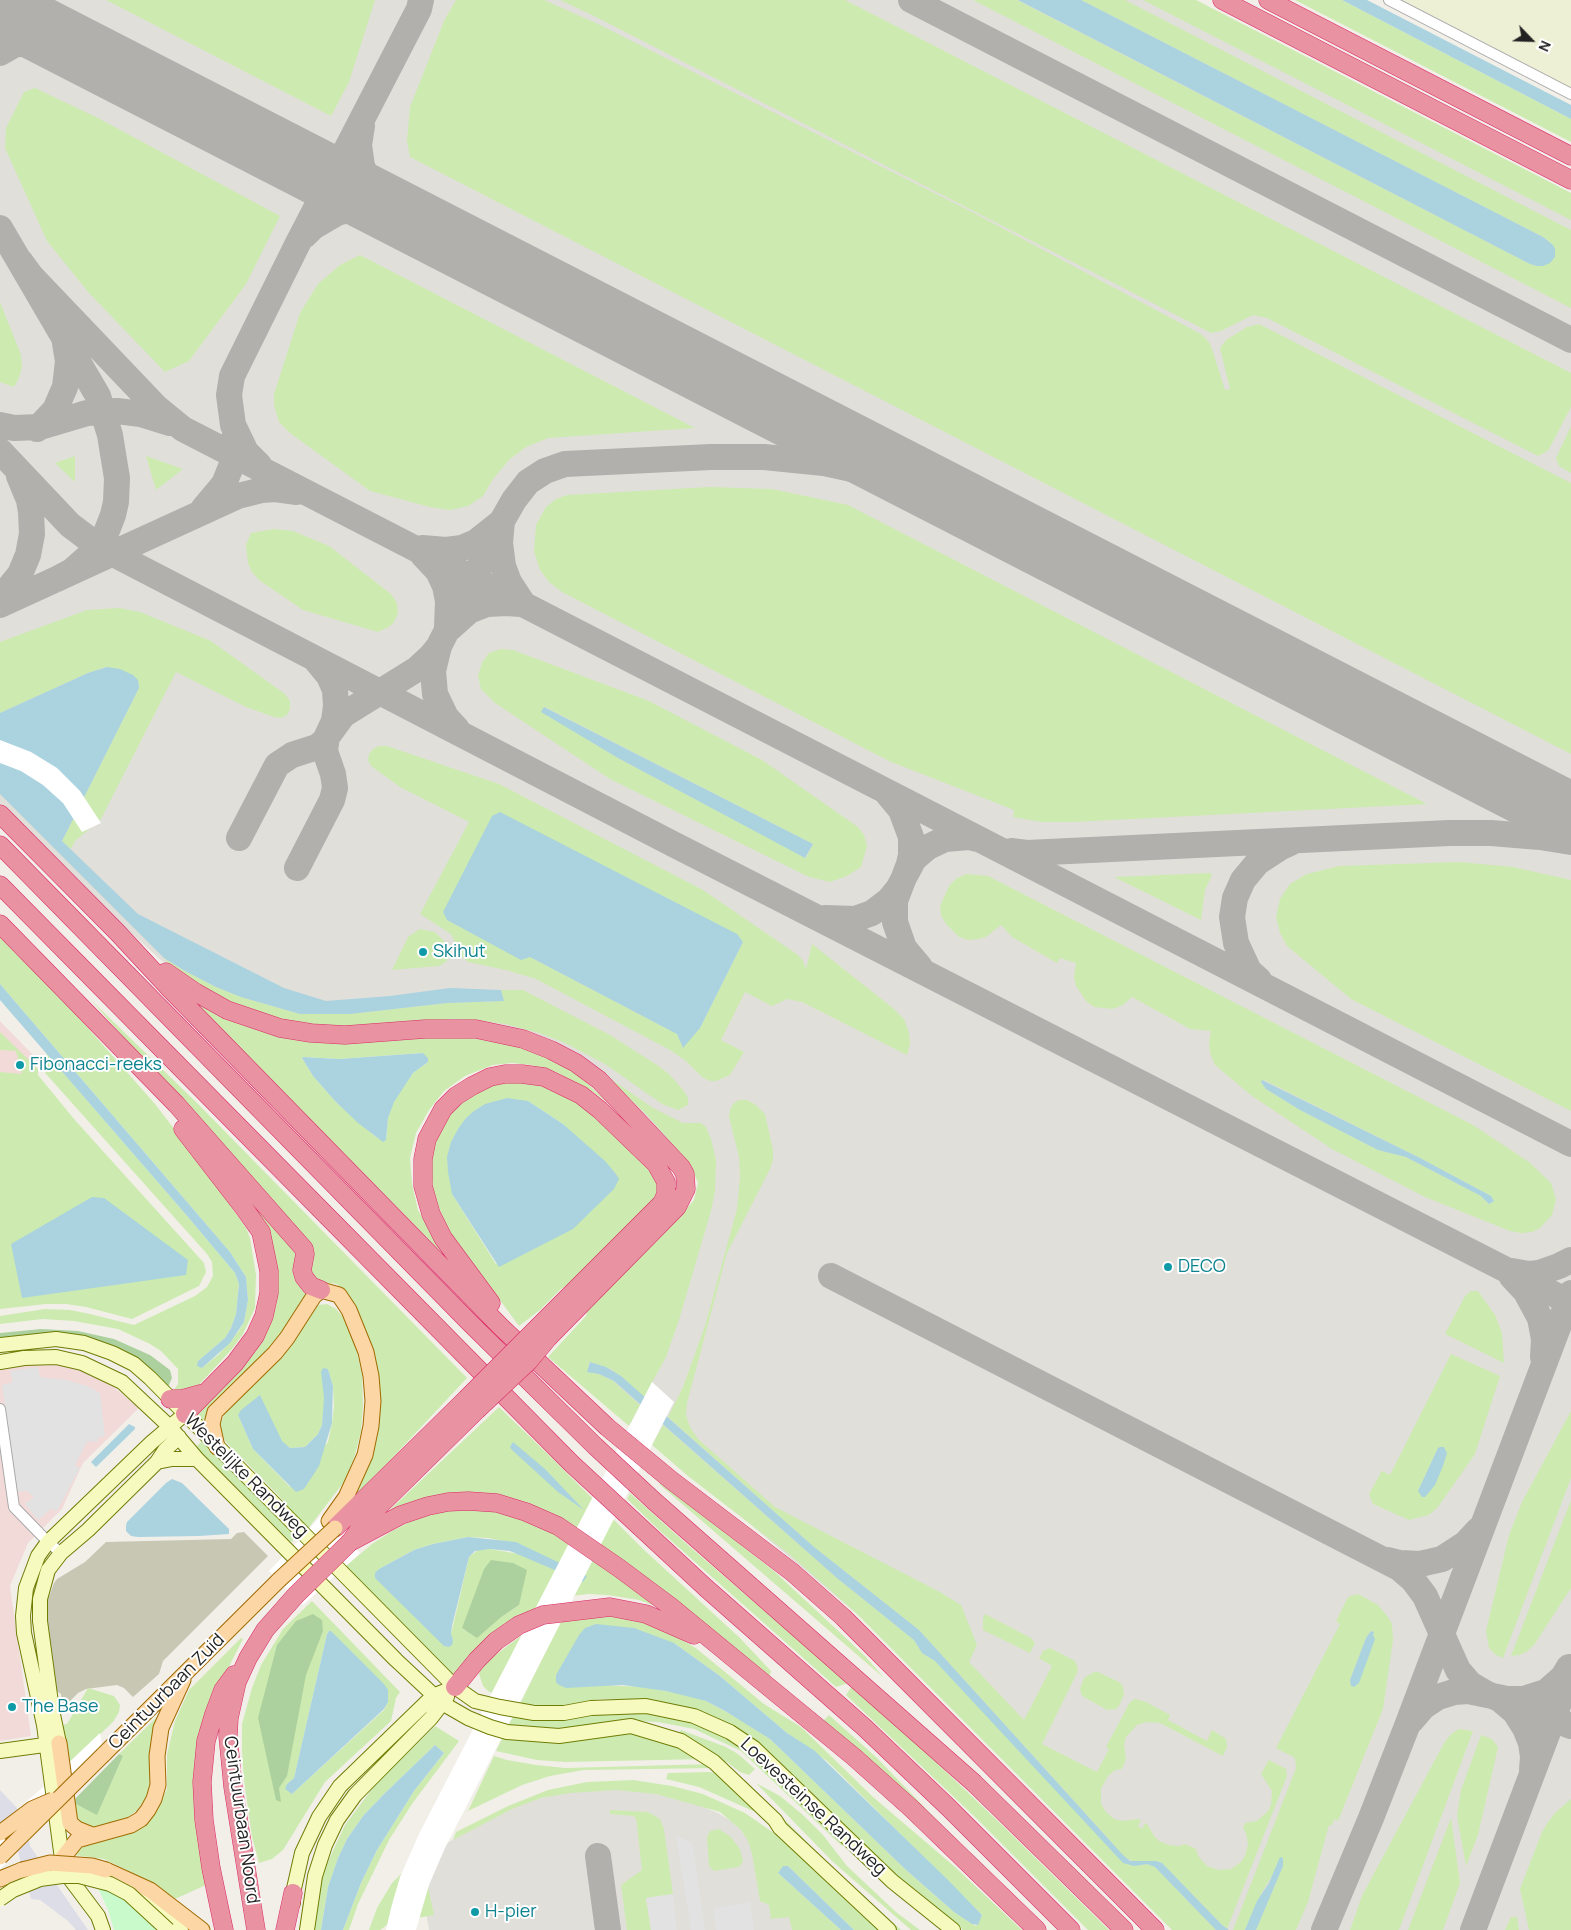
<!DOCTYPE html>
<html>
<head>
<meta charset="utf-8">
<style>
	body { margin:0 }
	#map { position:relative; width:1571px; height:1930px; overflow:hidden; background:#f2efe9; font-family:Manrope,sans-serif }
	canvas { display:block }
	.north { position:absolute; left:1506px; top:15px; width:50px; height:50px; -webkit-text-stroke:4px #fff; paint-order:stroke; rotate:114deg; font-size:14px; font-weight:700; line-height:20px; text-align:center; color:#222 }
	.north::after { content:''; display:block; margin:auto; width:18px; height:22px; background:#222; clip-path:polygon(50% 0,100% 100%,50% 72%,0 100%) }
</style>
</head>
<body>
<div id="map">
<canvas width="1571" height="1930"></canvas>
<div class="north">N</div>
</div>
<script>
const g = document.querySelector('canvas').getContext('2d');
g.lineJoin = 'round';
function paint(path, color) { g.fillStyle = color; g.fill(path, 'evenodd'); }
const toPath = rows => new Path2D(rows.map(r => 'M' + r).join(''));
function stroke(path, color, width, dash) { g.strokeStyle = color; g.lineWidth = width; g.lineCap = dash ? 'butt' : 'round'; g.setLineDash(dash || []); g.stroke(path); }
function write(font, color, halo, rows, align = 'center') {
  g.font = font + ' Manrope,sans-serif'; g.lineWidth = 4; g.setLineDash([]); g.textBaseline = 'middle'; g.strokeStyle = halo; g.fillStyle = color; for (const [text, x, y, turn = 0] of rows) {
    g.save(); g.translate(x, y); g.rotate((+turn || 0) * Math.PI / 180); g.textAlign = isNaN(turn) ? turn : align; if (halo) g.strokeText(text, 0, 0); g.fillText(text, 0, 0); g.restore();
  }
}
const commercial = toPath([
	[0,1021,33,1055,0,1147],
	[58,1361,99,1375,139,1408,83,1463,62,1509,28,1543,10,1586,31,1736,0,1741,0,1369]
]);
const airport = toPath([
	[0,0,1147,0,1571,218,1571,1930,1176,1930,888,1640,555,1360,698,1200,700,1179,691,1161,574,1055,539,1038,378,1028,311,1026,184,981,85,891,0,806],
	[602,1788,643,1791,685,1800,718,1813,739,1826,808,1930,429,1930,424,1901,432,1872,444,1845,472,1828,512,1808,531,1801,557,1794]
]);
const construction = toPath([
	[244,1532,268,1556,163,1661,159,1674,133,1697,124,1688,117,1685,86,1689,78,1693,71,1700,66,1714,63,1713,61,1694,55,1690,45,1622,48,1600,54,1583,57,1579,85,1562,106,1542,231,1539,237,1533]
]);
const farmland = toPath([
	[1402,0,1571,0,1571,88]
]);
const grass = toPath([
	[106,0,375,0,349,82,331,116],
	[456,0,544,0,598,24,753,102,972,212,1201,334,1209,342,1212,349,1225,390,1230,389,1220,348,1226,340,1247,327,1259,324,1571,483,1571,754,410,157,407,140,410,107,444,21],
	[560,0,845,0,1571,373,1571,407,1549,449,1546,452,1538,456,1267,318,1253,315,1221,331,1211,333,596,17],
	[973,0,1017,0,1530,264,1537,266,1546,265,1549,241,1543,237,1081,0,1125,0,1571,230,1571,308],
	[1143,0,1196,0,1571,193,1571,220],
	[1295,0,1342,0,1571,119,1571,142],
	[35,88,98,118,280,216,246,284,189,361,165,372,89,293,47,241,5,148,6,128,24,92],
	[360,255,695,428,548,438,526,447,510,459,493,479,483,496,468,506,450,510,430,507,370,491,290,433,279,422,274,405,274,394,300,313,318,284,340,265],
	[0,302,21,355,22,367,19,378,14,387,0,382],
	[1571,426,1571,473,1559,466,1556,458],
	[75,456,75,482,55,463],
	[146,456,183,469,156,490],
	[709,487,772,489,848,505,1427,804,1073,822,1042,822,1013,817,1014,810,889,761,562,592,549,582,540,570,534,551,536,525,546,507,556,499,567,495],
	[274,529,293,531,329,546,391,594,397,603,398,613,394,622,389,627,378,632,303,610,259,580,252,572,248,563,246,545,251,533],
	[119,608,140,612,211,641,285,694,290,701,290,709,287,715,281,718,274,717,246,707,176,672,101,819,75,841,71,849,62,841,139,688,138,680,106,667,88,673,0,713,0,642,87,610],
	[501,649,513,650,649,701,762,760,858,827,864,835,867,846,861,867,847,876,830,882,809,877,610,779,495,703,481,689,478,676,482,663,489,653],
	[545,707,813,844,806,858,618,758,542,712],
	[379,746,387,746,499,784,703,890,798,955,803,961,806,969,812,944,894,1009,904,1019,909,1033,910,1044,907,1055,802,1002,787,999,772,1006,745,992,721,1040,744,1052,730,1075,716,1081,710,1081,702,1077,686,1061,670,1050,536,979,506,970,468,962,462,957,451,934,420,914,469,822,400,787,371,766,368,760,369,754,373,749],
	[743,942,700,1028,683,1047,677,1034,530,957],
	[1459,862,1513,867,1571,880,1571,1111,1351,999,1287,946,1280,933,1276,917,1280,899,1290,884,1307,874,1339,866],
	[1210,873,1212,875,1205,890,1201,920,1114,877],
	[967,874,988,876,1473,1125,1529,1162,1551,1183,1556,1199,1552,1215,1540,1228,1532,1232,1521,1233,1510,1231,1425,1197,1332,1149,1252,1096,1215,1065,1210,1053,1209,1042,1211,1031,1190,1029,1132,997,1123,1005,1113,1009,1094,1007,1086,1001,1076,986,1074,977,1076,963,1060,958,1057,963,1012,937,1001,925,986,937,978,939,968,940,959,937,946,924,941,915,940,906,949,886,957,878],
	[1264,1080,1420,1158,1491,1196,1494,1201,1489,1204,1481,1196,1406,1157,1378,1150,1300,1110,1266,1089,1261,1082],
	[420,929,435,932,447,944,450,950,450,956,446,962,439,966,392,970,408,937],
	[0,933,51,986,155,1104,205,1169,246,1228,250,1238,256,1275,255,1308,243,1334,233,1348,197,1387,172,1393,178,1384,178,1369,161,1351,150,1344,118,1329,74,1321,43,1319,0,1324,0,1316,45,1309,70,1310,90,1314,134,1325,195,1296,207,1287,213,1276,212,1262,207,1254,46,1074,39,1062,47,1054,188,1217,235,1273,239,1284,236,1314,231,1328,225,1338,198,1361,202,1368,219,1354,238,1332,244,1322,248,1300,246,1277,230,1252,0,984],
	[164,958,185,971,216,987,241,997,300,1014,350,1014,447,1003,503,1001,501,990,523,990,610,1035,657,1065,669,1074,684,1091,688,1098,688,1105,678,1110,662,1104,605,1064,563,1042,539,1033,505,1024,475,1020,451,1019,383,1026,351,1026,297,1023,273,1018,224,1001,174,970],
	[188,995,247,1022,420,1038,468,1038,496,1041,521,1046,562,1065,580,1077,612,1106,592,1091,556,1072,531,1065,512,1063,493,1065,465,1076,444,1091,429,1110,416,1133,410,1158,412,1184,418,1210,446,1257],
	[423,1053,428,1062,413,1073,393,1102,388,1118,386,1140,376,1137,335,1101,313,1076,302,1058,303,1057,339,1059],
	[90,999,199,1105,467,1378,353,1500,364,1472,375,1428,350,1303,337,1284,322,1282,315,1278,311,1272,313,1253],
	[0,1032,38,1069,38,1075,74,1119,204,1263,206,1272,199,1286,132,1319,86,1307,66,1304,46,1304,0,1309,0,1072,22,1074,16,1051,0,1050],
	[605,1075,653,1108,683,1123,701,1123,706,1127,711,1139,716,1160,715,1191,711,1211,679,1320,666,1357,644,1397,611,1369,589,1362,588,1372,599,1374,613,1381,640,1405,629,1426,548,1357,586,1316,588,1307,689,1206,694,1200,698,1183,690,1164,647,1115],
	[509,1081,532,1083,549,1087,582,1103,659,1173,660,1196,571,1283,561,1289,540,1310,519,1326,450,1232,434,1197,430,1159,433,1144,443,1122,457,1104,491,1085],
	[528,1101,563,1124,616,1174,496,1264,452,1194],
	[739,1100,747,1100,756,1105,765,1114,773,1150,773,1160,770,1169,727,1253,687,1403,686,1415,690,1427,698,1439,775,1507,940,1592,961,1605,977,1645,969,1662,1024,1720,1052,1666,1039,1658,1043,1651,1050,1648,1075,1661,1078,1669,1077,1673,1042,1744,1097,1772,1109,1749,1106,1747,1130,1702,1135,1699,1146,1702,1170,1715,1168,1720,1207,1741,1212,1730,1226,1739,1227,1747,1223,1756,1160,1723,1147,1722,1137,1725,1126,1737,1124,1745,1126,1759,1122,1769,1115,1770,1108,1776,1101,1789,1101,1803,1105,1811,1114,1819,1123,1821,1138,1819,1141,1820,1138,1826,1142,1829,1145,1823,1148,1825,1154,1836,1159,1841,1169,1845,1179,1846,1185,1844,1196,1849,1198,1856,1207,1866,1219,1870,1231,1869,1241,1862,1245,1856,1248,1844,1246,1833,1243,1828,1245,1823,1257,1821,1268,1811,1271,1805,1272,1791,1261,1774,1269,1760,1286,1769,1287,1776,1227,1929,1222,1925,1162,1863,1156,1861,1135,1862,1126,1858,919,1630,814,1547,668,1417,683,1387,705,1326,737,1209,740,1177,739,1157,729,1117,730,1110,733,1104],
	[224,1172,295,1250,295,1278,302,1290,309,1297,292,1327,201,1423,195,1416,234,1376,264,1336,276,1306,278,1288,278,1269,274,1250,266,1232],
	[1471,1291,1478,1291,1495,1315,1502,1333,1504,1363,1445,1334,1465,1296],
	[327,1304,336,1309,343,1317,356,1347,362,1375,363,1405,361,1431,355,1455,344,1482,307,1530,280,1497,225,1441,220,1425,225,1413,288,1350,313,1310,318,1305],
	[328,1369,333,1386,334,1406,332,1423,328,1442,290,1487,253,1449,238,1415,278,1436,282,1442,290,1448,305,1447,318,1434,322,1425],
	[1451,1354,1500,1376,1475,1454,1438,1507,1429,1515,1409,1520,1373,1504,1369,1494,1382,1471,1390,1475],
	[1440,1447,1443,1449,1418,1491,1438,1448],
	[499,1407,551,1457,643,1549,740,1638,771,1671,769,1678,501,1497,377,1522],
	[1571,1411,1571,1478,1503,1658,1496,1655,1489,1648,1486,1631,1509,1535,1522,1502],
	[663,1425,837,1578,914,1640,922,1653,935,1661,1134,1866,1147,1864,1155,1867,1216,1930,1172,1930,856,1613,789,1554,688,1476,652,1445],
	[203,1440,299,1537,291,1542,196,1447],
	[662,1483,774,1571,865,1656,884,1678,659,1484],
	[630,1493,689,1546,848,1683,836,1687,659,1530,627,1499],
	[1571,1500,1571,1588,1534,1645,1526,1652,1519,1655,1511,1656],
	[450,1508,496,1509,548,1526,663,1609,639,1600,608,1595,588,1594,555,1598,516,1618,484,1640,464,1666,452,1677,345,1567,372,1544,392,1531,415,1519],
	[468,1537,488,1538,523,1545,519,1554,490,1549,478,1550,469,1557,451,1634,375,1578,379,1569,414,1550,433,1544],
	[519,1605,500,1618,466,1631,462,1628],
	[1358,1594,1378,1605,1388,1617,1392,1624,1393,1640,1383,1709,1338,1821,1334,1819,1332,1825,1329,1825,1308,1902,1296,1930,1256,1930,1283,1866,1283,1858,1262,1892,1245,1930,1233,1930,1296,1768,1295,1758,1276,1748,1340,1624,1336,1621,1348,1597],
	[1371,1631,1374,1632,1373,1635,1352,1684,1350,1680,1366,1638],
	[312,1601,400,1692,396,1698,391,1721,325,1782,283,1850,272,1859,259,1863,252,1837,244,1780,242,1750,242,1724,252,1688,261,1665,283,1629],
	[329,1631,388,1702,384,1710,292,1794,287,1784,294,1778,327,1634],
	[609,1613,634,1618,675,1635,697,1649,764,1704,801,1727,873,1797,955,1867,1022,1930,963,1930,948,1920,897,1878,763,1748,642,1700,601,1699,559,1706,520,1704,563,1617],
	[674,1643,720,1676,787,1733,827,1761,982,1915,976,1926,954,1912,905,1869,770,1739,743,1721,706,1701,687,1695,645,1687,602,1685],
	[985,1614,1031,1638,1035,1643,1030,1653,983,1630,983,1618],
	[522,1635,492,1693,488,1691,483,1686,479,1674,482,1665],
	[241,1638,243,1639,218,1688,210,1709,206,1885,175,1899,155,1884,104,1859,74,1855,84,1844,133,1832,150,1820,159,1806,167,1789,167,1754,175,1721,189,1690],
	[1094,1672,1098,1672,1119,1682,1123,1686,1124,1695,1119,1706,1116,1709,1107,1710,1082,1696,1080,1689,1084,1678],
	[852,1686,918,1745,1003,1826,1109,1930,1088,1930,975,1817,846,1695],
	[88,1688,114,1696,120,1705,119,1712,113,1722,69,1764,62,1725,67,1724],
	[167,1707,150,1787,145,1800,136,1811,125,1819,101,1826,93,1828,76,1822,72,1802,97,1814,123,1756,119,1754],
	[621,1711,640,1711,680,1717,715,1730,744,1748,846,1843,842,1846,741,1751,694,1729,658,1722,639,1721,619,1721,557,1731,508,1725,513,1717,557,1721],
	[829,1715,876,1757,959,1843,822,1722],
	[435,1726,459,1741,412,1804,389,1840,358,1904,349,1930,343,1930,361,1883,377,1850,414,1791,444,1753,435,1745,384,1794,363,1816,347,1839,338,1858,328,1887,321,1930,312,1930,320,1884,324,1870,345,1825,375,1785],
	[1459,1729,1473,1731,1399,1930,1350,1930,1362,1896,1444,1743,1451,1734],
	[681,1730,726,1747,738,1754,755,1769,749,1775,740,1772,727,1762,716,1760,677,1737],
	[613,1731,655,1735,705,1759,565,1762,537,1760,496,1751,504,1735],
	[1481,1735,1492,1739,1498,1747,1478,1835,1466,1866,1457,1816,1461,1790],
	[494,1756,507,1760,536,1765,565,1768,713,1764,715,1768,584,1770,550,1776,522,1785,468,1811],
	[709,1772,724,1774,757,1805,753,1811,699,1787,666,1779,668,1773],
	[736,1776,745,1780,829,1864,901,1930,896,1930,888,1924],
	[633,1780,672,1786,703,1794,745,1813,784,1840,881,1930,854,1930,788,1866,778,1873,841,1930,792,1930,789,1917,771,1919,769,1905,760,1901,752,1854,748,1841,741,1830,720,1812,656,1794,616,1790,570,1793,541,1798,512,1809,453,1840,456,1832,508,1806,548,1790,587,1782],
	[756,1783,780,1796,803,1815,823,1835,847,1866,896,1912,920,1930,911,1930,832,1861],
	[1571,1799,1571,1930,1529,1930,1520,1889,1542,1832,1548,1822,1556,1812],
	[610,1810,648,1812,660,1819,664,1829,673,1894,646,1898,651,1930,627,1930,621,1885,642,1870,636,1818,633,1816,610,1814],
	[1451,1818,1460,1883,1443,1930,1408,1930],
	[719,1829,731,1837,740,1849,743,1861,739,1867,714,1871,709,1866,707,1837,710,1831],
	[422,1858,434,1915,390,1923,380,1930,369,1930,377,1908,392,1883,410,1865],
	[1511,1917,1517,1917,1519,1930,1505,1930]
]);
const forest = toPath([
	[41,1329,78,1331,114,1339,150,1355,170,1370,172,1378,168,1387,121,1350,0,1339,0,1333],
	[491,1560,513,1563,527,1570,519,1605,500,1618,477,1638,462,1628,484,1569],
	[313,1614,322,1620,323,1631,306,1675,287,1776,279,1788,281,1802,276,1800,258,1718,277,1645,296,1621],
	[119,1754,123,1756,97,1815,72,1802]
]);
const park = toPath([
	[91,1883,124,1896,163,1930,114,1930,108,1910,99,1890]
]);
const parking = toPath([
	[38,1367,40,1377,67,1380,87,1386,100,1393,105,1436,98,1438,98,1441,87,1442,75,1465,80,1468,57,1511,51,1509,38,1520,25,1504,34,1497,27,1491,18,1492,2,1385,13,1382,10,1371],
	[676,1836,691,1842,694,1853,705,1930,691,1930],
	[673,1894,677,1930,651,1930,646,1898],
	[750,1902,754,1930,716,1930,713,1908]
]);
const plaza = toPath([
	[0,1790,18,1809,25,1822,30,1846,88,1930,76,1930,68,1921,40,1900,31,1899,18,1852,0,1841]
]);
const water = toPath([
	[1018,0,1081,0,1543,237,1553,245,1555,249,1555,257,1550,263,1543,266,1537,266,1530,264],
	[1342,0,1367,0,1571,105,1571,119],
	[107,667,120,669,133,675,138,680,139,688,62,841,138,914,284,988,326,1001,390,996,450,988,501,990,504,1001,447,1003,350,1014,300,1014,241,997,216,987,185,971,164,958,0,794,0,713,88,673],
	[544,707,813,844,805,858,618,758,541,712],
	[500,812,737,934,743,942,700,1028,683,1048,677,1034,530,957,521,960,447,920,443,912,492,816],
	[0,984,230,1252,246,1277,248,1300,244,1322,230,1343,202,1368,197,1366,198,1361,225,1338,231,1328,236,1314,239,1284,235,1273,188,1217,0,1000],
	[423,1053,428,1058,428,1062,413,1073,394,1102,388,1118,386,1140,383,1142,358,1123,335,1101,313,1076,302,1058,303,1057,339,1059],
	[1262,1080,1420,1158,1491,1196,1494,1201,1489,1204,1481,1196,1406,1157,1378,1150,1300,1110,1266,1089,1261,1082],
	[507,1098,528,1101,563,1124,605,1161,616,1174,619,1179,614,1189,573,1229,499,1267,452,1194,448,1172,447,1157,451,1142,458,1129,466,1118,474,1111,485,1104],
	[92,1197,104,1198,188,1260,186,1275,22,1298,11,1244],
	[590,1362,606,1367,621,1376,814,1547,919,1630,1122,1854,1130,1861,1156,1861,1162,1863,1222,1925,1229,1930,1216,1930,1155,1867,1147,1864,1134,1866,1123,1863,935,1661,922,1653,914,1640,837,1578,614,1381,599,1374,587,1372],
	[323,1368,328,1369,333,1386,332,1423,319,1466,304,1489,296,1492,253,1449,238,1415,241,1410,260,1395,282,1441,290,1448,305,1447,318,1434,322,1425,324,1398,321,1372],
	[129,1424,135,1427,135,1429,96,1467,91,1462],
	[513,1442,545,1469,584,1510,558,1492,512,1450,510,1447],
	[1440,1447,1444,1447,1447,1453,1443,1466,1435,1485,1425,1497,1422,1497,1418,1491,1438,1448],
	[172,1479,182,1483,229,1529,229,1534,199,1536,138,1537,131,1536,126,1531,126,1526,127,1522,166,1483],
	[468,1537,516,1542,587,1576,583,1582,510,1551,490,1549,475,1551,469,1557,452,1626,451,1634,453,1640,452,1645,449,1647,444,1646,375,1578,375,1573,379,1569,414,1550,433,1544],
	[596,1624,634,1628,674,1643,720,1676,787,1733,815,1751,948,1880,982,1915,978,1925,972,1924,954,1912,905,1869,770,1739,725,1711,706,1701,666,1691,623,1685,566,1688,559,1685,556,1682,556,1675,579,1635,585,1628],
	[329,1631,331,1631,384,1684,388,1690,388,1702,384,1709,292,1794,285,1789,287,1784,294,1778,327,1634],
	[1371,1631,1374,1632,1373,1635,1375,1639,1359,1683,1354,1687,1351,1686,1350,1680,1366,1638],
	[435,1745,444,1753,414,1791,377,1850,361,1883,343,1930,321,1930,328,1887,338,1858,347,1839,363,1816,384,1794],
	[1280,1857,1283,1858,1283,1866,1256,1930,1245,1930,1257,1901,1269,1883],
	[783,1866,788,1866,854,1930,841,1930,778,1873]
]);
const pier = toPath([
	[0,740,31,752,57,768,80,791,101,823,82,832,63,803,43,785,21,771,0,763],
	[652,1382,674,1402,445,1848,429,1885,416,1930,386,1930,391,1908,400,1877,419,1834],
	[322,1514,360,1553,303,1605,269,1571,302,1537],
	[100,1733,105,1765,0,1869,0,1824,41,1789]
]);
const taxiway = toPath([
	[41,0,47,15,57,32,71,45],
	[911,0,1571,340],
	[0,53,14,45,33,42,71,45],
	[362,126,359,145,362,166,370,185,383,202,403,216],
	[0,228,98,396,110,435,115,466,117,478,116,502,113,515,106,533,90,555,72,571,57,579],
	[305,235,313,227,337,213,356,208,380,210,400,215],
	[20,261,31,276,156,407,183,429,1571,1144],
	[0,425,14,428,40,427,87,413,117,411,141,414,170,423],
	[37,429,55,410,65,387,68,361,65,343],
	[0,451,70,525,98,546,671,843,1571,1303],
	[259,465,246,452,233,425,229,395,232,376,297,245,419,9,421,0],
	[203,509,224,484,232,464,234,438],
	[422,548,446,550,462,548,476,542,500,523],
	[423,555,438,571,445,586,448,601,447,627],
	[0,599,20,574,28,555,32,534,31,512,29,500,19,476],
	[0,605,238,496,262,490,275,489,297,492],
	[524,605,509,582,503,566,500,543,502,521,514,500,528,482,545,471,565,464,711,457,764,457,824,463,875,474,935,495,994,519],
	[450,628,469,611,487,604,506,603,521,604],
	[439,646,433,671,435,694,446,717,457,729],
	[887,793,901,810,911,837,911,855,909,864,895,901,895,922,904,948,920,967],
	[239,838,277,765,292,755,317,747,324,741,343,715,417,669,431,656,439,646,500,526],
	[1011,851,1027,853,1449,833,1491,833,1540,837,1571,842],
	[297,868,332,800,335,788,333,774,325,751,327,736,334,721,336,706,335,690,329,676,315,659],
	[825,918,855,919,872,913,889,900,898,889,914,859,928,847,945,839,969,837,978,839],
	[1259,980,1249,971,1236,943,1232,917,1235,898,1243,880,1258,862,1281,847,1290,843],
	[1512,1271,1529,1274,1539,1273,1559,1266,1571,1260],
	[831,1276,1399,1568,1413,1580,1425,1596,1458,1670,1470,1684,1487,1694,1571,1726],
	[1512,1277,1526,1292,1540,1318,1544,1339,1543,1357],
	[1388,1560,1400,1563,1420,1564,1442,1559,1465,1544,1478,1530],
	[1502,1701,1515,1712,1525,1728,1531,1743,1533,1757,1532,1770],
	[1411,1721,1423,1707,1438,1697,1454,1692,1468,1691,1507,1699,1524,1699,1546,1692,1563,1677,1569,1667],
	[598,1856,608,1930],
	[1324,1930,1371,1818,1407,1726,1571,1293],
	[1473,1930,1571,1671]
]);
const runway = toPath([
	[0,9,1571,816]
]);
const street = toPath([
	[1389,0,1571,94],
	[0,1409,14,1507,48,1542,61,1553]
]);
const secondary = toPath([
	[0,1345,56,1339,84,1343,112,1353,134,1364,150,1378,455,1687,475,1701,500,1707,534,1713,564,1713,591,1708,646,1706,694,1716,730,1732,754,1748,892,1881,953,1930],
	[0,1362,24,1358,56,1357,82,1363,122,1382,170,1427,197,1459,396,1660,442,1703,468,1718,490,1727,507,1732,559,1736,631,1726,681,1741,714,1762,775,1820,780,1828,889,1930],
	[157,1462,172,1459,197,1459],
	[0,1751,59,1743,52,1710,40,1621,40,1599,48,1570,61,1553,88,1530,157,1462,165,1450,179,1437],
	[131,1886,146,1897,181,1930],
	[293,1903,293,1893,302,1853,319,1817,340,1786,433,1696,455,1687],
	[103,1930,98,1916,71,1880,62,1859,44,1725,24,1633,23,1616,26,1588,38,1556,48,1542,152,1442,185,1414],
	[307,1930,315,1876,325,1845,337,1820,355,1795,431,1718,447,1697]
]);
const primary = toPath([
	[217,1447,212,1424,215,1412,275,1353,287,1338,314,1296,321,1290,339,1295,349,1310,366,1352,371,1376,373,1401,371,1426,365,1455,346,1497,329,1521],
	[59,1743,70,1823,77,1829,92,1835],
	[103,1755,279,1580],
	[62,1859,77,1840,131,1825,141,1819,148,1810,154,1799,158,1785,157,1756,161,1728,183,1680],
	[106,1870,150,1890,202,1930],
	[0,1879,22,1870]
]);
const highway = toPath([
	[1222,0,1571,180],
	[1268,0,1571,156],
	[0,814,117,932,169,988,501,1327,607,1427,671,1480,792,1572,843,1617,1155,1930],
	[0,845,471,1324,595,1446,654,1501,974,1783,1124,1930],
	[0,885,571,1463,706,1588,865,1728,949,1808,1071,1930],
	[0,924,176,1104,304,1249,305,1254,302,1270,304,1277,311,1286,321,1290],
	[166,972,195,992,227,1010,280,1028,311,1033,345,1035,425,1029,476,1029,523,1039,551,1050,576,1063,599,1080,681,1167,685,1174,686,1189,677,1207,549,1337],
	[183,1129,244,1208,261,1232,269,1271,269,1293,264,1316,255,1336,235,1363,185,1414],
	[491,1303,443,1238,431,1214,423,1186,423,1159,427,1139,443,1109,456,1096,472,1086,490,1077,505,1074,522,1074,544,1077,581,1095,600,1110,656,1164,666,1182,666,1194,662,1203,539,1326],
	[170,1399,182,1399,204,1393],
	[335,1528,466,1399],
	[351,1541,366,1519,477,1410],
	[350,1542,401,1515,428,1506,448,1502,468,1501,497,1503,526,1512,558,1526,619,1568,670,1606,854,1757,912,1809,1037,1930],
	[455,1687,477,1660,496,1641,519,1625,543,1615,610,1607,646,1614,694,1635],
	[224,1930,211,1868,204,1820,202,1782,206,1741,214,1714,223,1690,234,1675],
	[256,1930,233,1787,228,1736,229,1718,237,1682,248,1658,265,1630,295,1596],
	[285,1930,293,1893]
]);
const secondaryBridge = toPath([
	[0,1899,13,1890,40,1879,62,1876,79,1876,110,1884,129,1894,168,1930]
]);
const primaryBridge = toPath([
	[279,1580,335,1528],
	[0,1833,32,1809,53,1800],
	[0,1857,103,1755],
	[22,1870,50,1863,92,1866,106,1870]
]);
const highwayBridge = toPath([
	[466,1399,539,1326],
	[477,1410,529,1361,549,1337],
	[295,1596,350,1542]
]);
const markers = [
	[423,952,5,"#0f9aa8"],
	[20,1065,5,"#0f9aa8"],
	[1168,1267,5,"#0f9aa8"],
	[12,1707,5,"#0f9aa8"],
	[475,1912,5,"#0f9aa8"]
];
const cultureNames = [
	["Skihut",433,952],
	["Fibonacci-reeks",30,1065],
	["DECO",1178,1267],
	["The Base",22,1707],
	["H-pier",485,1912]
];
const streetNames = [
	["Westelijke Randweg",246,1476,45],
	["Ceintuurbaan Zuid",167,1692,-45],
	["Loevesteinse Randweg",813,1807,43],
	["Ceintuurbaan Noord",241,1820,82]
];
paint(commercial, '#f2dad9');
paint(airport, '#e1dfda');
paint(construction, '#c7c7b4');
paint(farmland, '#eef0d5');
paint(grass, '#cdebb0');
paint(forest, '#add19e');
paint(park, '#c8facc');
paint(parking, '#e2e2e2');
paint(plaza, '#dddde8');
paint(water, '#aad3df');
paint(pier, '#fff');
stroke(taxiway, '#b1b0ac', 26);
stroke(runway, '#b1b0ac', 66);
stroke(street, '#a9a9a9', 12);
stroke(secondary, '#707d05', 16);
stroke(primary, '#a06b00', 17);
stroke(highway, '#dc2a67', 19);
stroke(street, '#fff', 10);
stroke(secondary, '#f7fabf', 14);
stroke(primary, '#fcd6a4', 15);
stroke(highway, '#e892a2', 18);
stroke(secondaryBridge, '#707d05', 16, []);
stroke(primaryBridge, '#a06b00', 17, []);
stroke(highwayBridge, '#dc2a67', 19, []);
stroke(secondaryBridge, '#f7fabf', 14);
stroke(primaryBridge, '#fcd6a4', 15);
stroke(highwayBridge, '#e892a2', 18);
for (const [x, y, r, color] of markers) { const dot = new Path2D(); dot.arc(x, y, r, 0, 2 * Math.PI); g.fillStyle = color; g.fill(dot); stroke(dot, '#fff', 2); }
write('18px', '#0d838f', '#fff', cultureNames, 'left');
write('18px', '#222', '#fff', streetNames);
</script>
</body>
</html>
